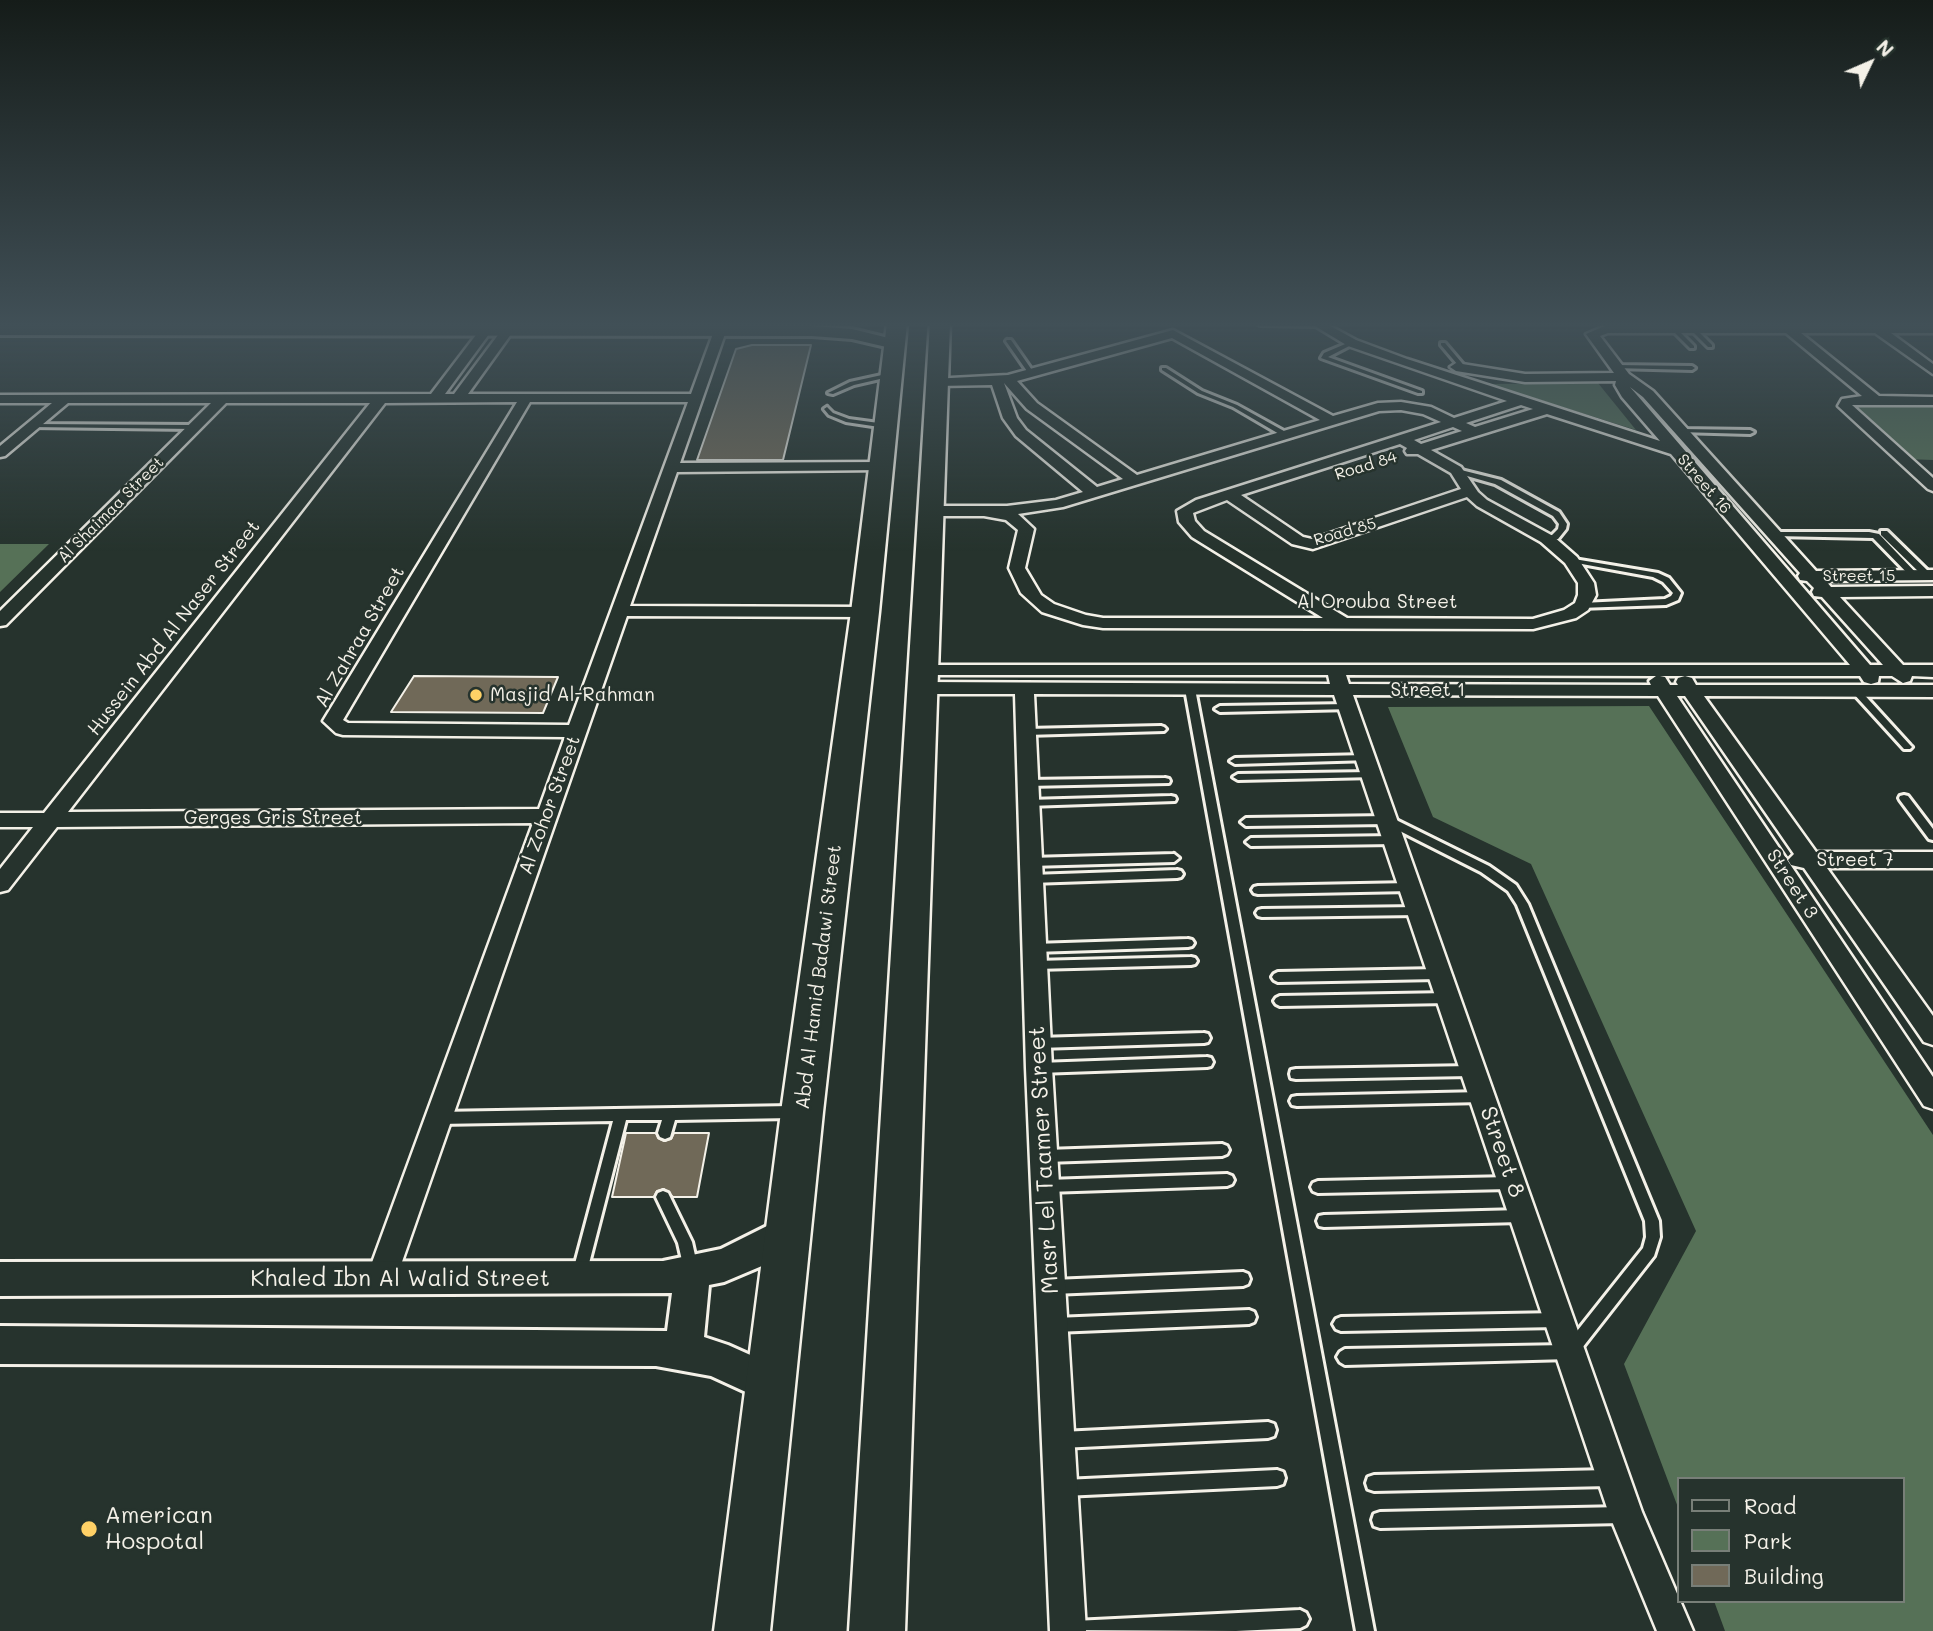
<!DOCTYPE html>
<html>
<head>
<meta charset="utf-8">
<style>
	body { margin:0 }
	#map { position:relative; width:1933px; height:1631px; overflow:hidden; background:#26332d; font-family:Mali,sans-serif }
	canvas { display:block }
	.legend { position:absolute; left:1677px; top:1477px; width:228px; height:126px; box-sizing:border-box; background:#26332d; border:2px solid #787f78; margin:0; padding:9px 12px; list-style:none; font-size:21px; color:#f4f1e8 }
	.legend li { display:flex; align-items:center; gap:14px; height:35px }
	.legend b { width:35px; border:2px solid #787f78 }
	.north { position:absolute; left:1835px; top:28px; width:70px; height:70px; -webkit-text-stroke:5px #26332d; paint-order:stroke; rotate:46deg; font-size:19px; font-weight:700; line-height:28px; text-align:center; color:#f4f1e8 }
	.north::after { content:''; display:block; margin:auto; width:24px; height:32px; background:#f4f1e8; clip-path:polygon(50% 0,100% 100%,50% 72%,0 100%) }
</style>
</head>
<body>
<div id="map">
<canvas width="1933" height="1631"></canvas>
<ul class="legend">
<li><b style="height:9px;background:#26332d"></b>Road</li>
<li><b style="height:19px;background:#567157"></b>Park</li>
<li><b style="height:19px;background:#706958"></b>Building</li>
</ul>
<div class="north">N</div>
</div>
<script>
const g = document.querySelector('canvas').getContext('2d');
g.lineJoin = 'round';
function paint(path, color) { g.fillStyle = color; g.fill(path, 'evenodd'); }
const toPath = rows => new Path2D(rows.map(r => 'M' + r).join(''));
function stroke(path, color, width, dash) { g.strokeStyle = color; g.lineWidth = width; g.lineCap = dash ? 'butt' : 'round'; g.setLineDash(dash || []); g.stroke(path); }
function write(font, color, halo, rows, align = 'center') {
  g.font = font + ' Mali,sans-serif'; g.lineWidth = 5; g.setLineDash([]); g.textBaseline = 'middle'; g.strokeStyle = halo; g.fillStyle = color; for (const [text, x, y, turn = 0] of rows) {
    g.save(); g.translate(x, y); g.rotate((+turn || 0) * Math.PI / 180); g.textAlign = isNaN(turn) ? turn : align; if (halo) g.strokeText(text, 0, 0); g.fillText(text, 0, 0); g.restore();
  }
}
const green = toPath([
	[1598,383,1636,430,1489,384],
	[1851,406,1933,406,1933,460,1906,459],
	[0,544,49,544,0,592],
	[1649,706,1933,1135,1933,1631,1725,1631,1714,1601,1903,1601,1903,1479,1679,1479,1679,1510,1624,1364,1696,1231,1531,864,1433,817,1388,707]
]);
const building = toPath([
	[752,345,811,345,783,460,697,460,736,349,752,345],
	[414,676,558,677,543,713,391,712,414,676],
	[626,1133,656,1133,658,1138,664,1141,671,1139,674,1133,709,1133,697,1197,673,1197,664,1189,657,1191,654,1197,612,1197,626,1133]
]);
const service = toPath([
	[1257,323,1319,323,1320,324,1317,326,1260,325,1257,323],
	[1672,328,1676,328,1694,346,1694,348,1690,348,1672,330,1672,328],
	[1691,328,1695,328,1712,345,1712,347,1708,347,1691,330,1691,328],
	[1007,340,1011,340,1034,373,1033,374,1029,374,1006,341,1007,340],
	[1350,342,1355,343,1328,357,1422,391,1422,393,1418,393,1321,358,1324,353,1350,342],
	[1441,343,1445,343,1467,369,1467,371,1463,371,1441,345,1441,343],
	[1616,365,1692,366,1695,368,1692,370,1614,368,1613,367,1616,365],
	[1162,368,1166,368,1202,391,1237,405,1293,436,1286,438,1233,407,1198,393,1162,370,1162,368],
	[891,373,893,374,893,376,854,385,833,394,828,393,850,382,891,373],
	[827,407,833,413,849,419,886,424,890,426,886,428,846,422,829,415,824,409,827,407],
	[33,424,194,425,198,427,194,429,31,427,29,426,33,424],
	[1681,429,1750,430,1754,432,1750,434,1679,432,1679,430,1681,429],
	[1453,468,1501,480,1559,512,1567,524,1566,529,1558,539,1544,541,1544,537,1552,535,1558,529,1559,524,1553,516,1495,484,1453,472,1453,468],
	[1881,531,1887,531,1930,573,1930,577,1924,577,1881,535,1881,531],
	[1772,532,1869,532,1879,534,1919,576,1915,579,1912,578,1873,538,1775,536,1772,536,1772,532],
	[1568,558,1658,573,1669,578,1681,593,1678,600,1666,605,1579,608,1578,606,1582,603,1665,599,1671,596,1673,593,1663,582,1653,577,1571,562,1568,562,1568,558],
	[1190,686,1195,689,1374,1631,1356,1631,1185,689,1190,686],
	[1856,688,1859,689,1910,745,1912,747,1910,749,1904,749,1853,693,1851,691,1853,689,1856,688],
	[1350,704,1353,705,1355,707,1353,709,1220,712,1215,709,1220,706,1350,704],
	[1161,726,1164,727,1166,729,1164,731,1026,735,1021,732,1026,729,1161,726],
	[1367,755,1371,756,1372,758,1371,760,1235,764,1230,761,1235,758,1367,755],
	[1372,772,1377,775,1376,777,1238,780,1233,777,1238,774,1372,772],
	[1165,778,1169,779,1170,781,1169,783,1027,786,1022,783,1027,780,1165,778],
	[1904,795,1908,796,1933,829,1933,840,1929,839,1900,800,1899,798,1900,796,1904,795],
	[1171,796,1175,797,1176,799,1175,801,1028,806,1023,803,1028,800,1171,796],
	[1388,816,1489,866,1516,885,1528,904,1659,1221,1660,1237,1654,1256,1575,1357,1570,1359,1345,1365,1340,1362,1337,1357,1340,1352,1345,1349,1566,1345,1643,1248,1646,1237,1645,1221,1517,905,1508,891,1481,872,1386,824,1246,826,1241,822,1246,818,1388,816],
	[1395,836,1400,840,1395,844,1251,846,1246,842,1251,838,1395,836],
	[1174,854,1179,858,1174,862,1030,866,1025,862,1030,858,1174,854],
	[1177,870,1181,871,1183,874,1181,877,1177,878,1031,883,1027,882,1025,879,1027,876,1031,875,1177,870],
	[1411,883,1415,884,1417,887,1415,890,1411,891,1258,894,1254,893,1252,890,1254,887,1258,886,1411,883],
	[1419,907,1423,908,1425,911,1423,914,1419,915,1262,917,1258,916,1256,913,1258,910,1262,909,1419,907],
	[1188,939,1192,940,1194,943,1192,946,1188,947,1034,952,1030,951,1028,948,1030,945,1034,944,1188,939],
	[1191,957,1195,958,1197,961,1195,964,1191,965,1035,969,1031,968,1029,965,1031,962,1035,961,1191,957],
	[1439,969,1443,971,1445,974,1443,977,1439,979,1278,982,1274,980,1272,977,1274,974,1278,972,1439,969],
	[1449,993,1453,995,1455,998,1453,1001,1449,1003,1280,1006,1276,1004,1274,1001,1276,998,1280,996,1449,993],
	[1204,1033,1208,1034,1210,1038,1208,1042,1204,1043,1038,1048,1034,1047,1032,1043,1034,1039,1038,1038,1204,1033],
	[1207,1057,1211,1058,1213,1062,1211,1066,1207,1067,1039,1073,1034,1072,1033,1068,1034,1064,1039,1063,1207,1057],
	[1472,1066,1477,1067,1478,1071,1477,1075,1472,1076,1296,1079,1291,1078,1290,1074,1291,1070,1296,1069,1472,1066],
	[1483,1092,1488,1093,1490,1097,1488,1101,1483,1102,1297,1106,1292,1105,1290,1101,1292,1097,1297,1096,1483,1092],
	[792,1106,797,1108,799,1112,797,1116,792,1118,675,1120,670,1137,665,1139,660,1137,658,1133,662,1120,626,1120,586,1275,584,1280,579,1282,574,1280,572,1275,613,1121,438,1124,433,1122,431,1118,433,1114,438,1112,792,1106],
	[1222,1144,1227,1146,1229,1150,1227,1154,1222,1156,1046,1162,1041,1160,1039,1156,1041,1152,1046,1150,1222,1144],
	[1227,1174,1232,1176,1234,1180,1232,1184,1227,1186,1047,1192,1042,1190,1040,1186,1042,1182,1047,1180,1227,1174],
	[1511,1177,1516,1179,1518,1183,1516,1187,1511,1189,1318,1193,1313,1191,1311,1187,1313,1183,1318,1181,1511,1177],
	[663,1191,668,1193,692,1242,698,1269,696,1274,691,1276,686,1274,684,1269,678,1243,656,1197,658,1193,663,1191],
	[1521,1210,1526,1212,1528,1216,1526,1220,1521,1222,1324,1227,1319,1226,1317,1221,1319,1216,1324,1215,1521,1210],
	[1243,1272,1248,1274,1250,1279,1248,1284,1243,1286,1053,1294,1048,1292,1046,1287,1048,1282,1053,1280,1243,1272],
	[1249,1310,1254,1312,1256,1317,1254,1322,1249,1324,1055,1332,1050,1330,1047,1325,1050,1320,1055,1318,1249,1310],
	[1558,1313,1563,1315,1566,1320,1563,1325,1558,1327,1341,1331,1336,1329,1333,1324,1336,1319,1341,1317,1558,1313],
	[1268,1422,1274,1424,1276,1430,1274,1436,1268,1438,1061,1448,1055,1446,1053,1440,1055,1434,1061,1432,1268,1422],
	[1277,1470,1283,1472,1285,1478,1283,1484,1277,1486,1064,1496,1058,1494,1056,1488,1058,1482,1064,1480,1277,1470],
	[1610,1470,1616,1472,1618,1478,1616,1484,1610,1486,1374,1491,1368,1489,1366,1483,1368,1477,1374,1475,1610,1470],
	[1623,1507,1629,1509,1631,1515,1629,1521,1623,1523,1380,1528,1374,1526,1372,1520,1374,1514,1380,1512,1623,1507],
	[1300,1610,1306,1613,1309,1619,1306,1625,1300,1628,1236,1631,1065,1630,1068,1624,1074,1621,1300,1610]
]);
const minor = toPath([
	[1310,323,1325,323,1356,340,1407,359,1660,441,1622,397,1615,385,1616,381,1525,382,1456,371,1450,367,1456,363,1525,374,1614,373,1586,334,1607,325,1933,325,1933,333,1891,333,1933,364,1933,374,1875,333,1801,333,1879,396,1933,397,1933,405,1852,405,1933,478,1933,491,1928,489,1838,406,1842,399,1862,396,1786,333,1608,333,1600,336,1629,374,1653,391,1816,571,1933,570,1933,580,1826,581,1831,587,1933,586,1933,596,1840,597,1903,665,1933,665,1933,677,1912,676,1910,681,1903,683,1892,676,1879,676,1878,682,1871,684,1864,682,1860,676,1660,676,1665,677,1670,685,1678,685,1676,682,1678,678,1685,676,1692,678,1696,685,1933,685,1933,697,1704,696,1816,852,1933,852,1933,868,1827,868,1933,1016,1933,1045,1924,1042,1804,868,1791,865,1788,860,1794,854,1685,696,1677,696,1933,1077,1933,1109,1924,1106,1658,696,1353,695,1642,1512,1693,1631,1657,1631,1609,1514,1334,695,1034,694,1052,1068,1086,1631,1050,1631,1026,1068,1015,694,922,694,913,688,922,682,1330,684,1328,675,923,675,914,669,917,665,1850,665,1671,454,1547,414,1431,450,1461,467,1478,492,1487,500,1553,536,1577,557,1594,583,1596,595,1588,610,1576,618,1533,629,1103,628,1083,625,1042,612,1021,593,1009,568,1018,530,1006,520,984,516,931,516,923,511,931,506,1007,506,1056,500,1083,492,1016,436,1003,418,992,385,937,386,930,382,932,379,1008,375,1173,330,1333,416,1378,403,1401,402,1431,407,1454,418,1507,401,1348,346,1310,323],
	[1172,338,1320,420,1137,475,1037,403,1017,381,1172,338],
	[1004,383,1027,409,1123,479,1097,487,1026,430,1017,418,1004,383],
	[1630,387,1643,397,1800,573,1798,576,1800,580,1807,581,1814,588,1812,592,1814,596,1822,597,1883,665,1870,665,1630,387],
	[1521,405,1533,409,1475,427,1466,423,1521,405],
	[1401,410,1423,414,1441,422,1196,500,1177,511,1179,522,1192,537,1323,618,1103,618,1086,615,1054,604,1041,595,1025,568,1034,529,1018,514,1063,507,1379,411,1401,410],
	[1453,427,1462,431,1421,444,1414,440,1453,427],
	[1400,444,1407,448,1405,451,1407,454,1418,454,1451,473,1461,489,1312,539,1303,537,1241,495,1400,444],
	[1467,497,1477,506,1541,542,1565,563,1578,583,1578,595,1575,603,1564,610,1533,619,1347,618,1204,531,1195,521,1193,513,1227,500,1292,544,1313,549,1467,497],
	[1346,675,1656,676,1649,681,1651,685,1349,684,1346,675],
	[486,326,492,330,445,394,454,394,504,327,508,326,514,330,468,394,691,394,714,331,724,328,726,331,680,463,882,462,889,466,882,470,677,472,630,606,865,607,874,612,865,617,627,616,396,1279,391,1289,381,1293,371,1289,366,1279,533,823,57,827,8,890,0,892,0,869,33,827,0,827,0,813,44,813,370,403,226,403,6,625,0,626,0,611,211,403,68,403,5,456,0,457,0,446,52,403,0,403,0,395,431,394,482,327,486,326],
	[517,402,323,721,336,733,343,735,565,737,539,809,68,812,385,403,517,402],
	[530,402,688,402,569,725,348,723,343,720,530,402]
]);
const tertiary = toPath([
	[0,325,812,326,852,329,901,341,903,344,895,349,852,339,812,336,0,335,0,325],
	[791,1214,804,1219,809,1230,804,1241,769,1263,724,1282,709,1285,704,1337,728,1345,786,1371,792,1385,786,1399,772,1404,711,1376,656,1366,0,1364,0,1326,667,1331,672,1293,0,1296,0,1262,663,1261,721,1249,791,1214]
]);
const primary = toPath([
	[887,323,907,323,879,612,823,1112,770,1631,714,1631,781,1112,851,612,887,323],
	[930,323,950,323,905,1631,849,1631,930,323]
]);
const markers = [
	[476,695,7,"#ffd166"],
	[89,1529,9,"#ffd166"]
];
const farStreetnames = [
	["Road 84",1366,466,-17],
	["Street 16",1704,484,49],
	["Al Shaimaa Street",111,510,-45],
	["Road 85",1345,532,-16],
	["Street 15",1859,576]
];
const streetNames = [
	["Al Orouba Street",1377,602],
	["Hussein Abd Al Naser Street",174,628,-52],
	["Al Zahraa Street",360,637,-60],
	["Street 1",1428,690],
	["Al Zohor Street",550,805,-70],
	["Gerges Gris Street",273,818],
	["Street 7",1855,860],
	["Street 3",1792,884,57],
	["Abd Al Hamid Badawi Street",819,977,-83]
];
const poiNames = [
	["Masjid Al-Rahman",490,695]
];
const nearStreetnames = [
	["Street 8",1502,1152,71],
	["Masr Lel Taamer Street",1044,1160,-93],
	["Khaled Ibn Al Walid Street",400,1279]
];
const nearPoinames = [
	["American",105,1516],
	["Hospotal",105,1542]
];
paint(green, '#567157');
paint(building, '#706958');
stroke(building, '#f4f1e8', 2);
stroke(service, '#f4f1e8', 6);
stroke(minor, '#f4f1e8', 5);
stroke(tertiary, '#f4f1e8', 6);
stroke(primary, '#f4f1e8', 5);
paint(service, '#26332d');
paint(minor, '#26332d');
paint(tertiary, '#26332d');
paint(primary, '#26332d');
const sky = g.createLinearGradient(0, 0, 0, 551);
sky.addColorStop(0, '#151c19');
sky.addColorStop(0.59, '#415057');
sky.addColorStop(1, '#41505700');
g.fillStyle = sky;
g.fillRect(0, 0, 1933, 551);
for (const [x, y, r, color] of markers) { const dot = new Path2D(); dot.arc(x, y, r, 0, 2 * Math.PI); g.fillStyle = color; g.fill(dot); stroke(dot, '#26332d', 2.5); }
write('16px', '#f4f1e8', '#26332d', farStreetnames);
write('19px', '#f4f1e8', '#26332d', streetNames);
write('19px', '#f4f1e8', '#26332d', poiNames, 'left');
write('23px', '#f4f1e8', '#26332d', nearStreetnames);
write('23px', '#f4f1e8', '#26332d', nearPoinames, 'left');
</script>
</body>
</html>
